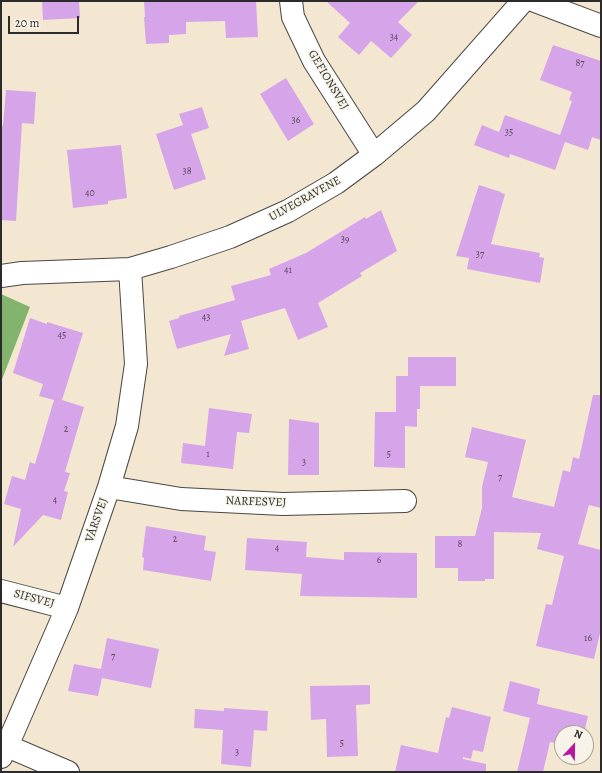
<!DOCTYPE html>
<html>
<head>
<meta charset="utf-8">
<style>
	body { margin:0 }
	#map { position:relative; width:602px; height:773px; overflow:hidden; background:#f4e7d1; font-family:Alegreya,serif }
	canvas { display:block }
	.frame { position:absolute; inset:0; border:2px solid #2b2b2b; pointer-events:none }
	.north { position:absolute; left:554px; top:725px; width:40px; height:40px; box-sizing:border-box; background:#f7f3e8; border:1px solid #a5a39c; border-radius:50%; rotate:22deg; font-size:11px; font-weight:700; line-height:16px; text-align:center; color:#2b2b2b }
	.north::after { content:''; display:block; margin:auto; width:14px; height:18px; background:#b5179e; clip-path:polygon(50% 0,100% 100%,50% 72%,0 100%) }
	.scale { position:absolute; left:8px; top:16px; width:71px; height:18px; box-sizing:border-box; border:2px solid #2b2b2b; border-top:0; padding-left:5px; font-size:12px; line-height:14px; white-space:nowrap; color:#2b2b2b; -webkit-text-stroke:3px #f7f3e8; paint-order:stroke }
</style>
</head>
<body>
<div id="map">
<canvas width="602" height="773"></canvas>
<div class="frame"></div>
<div class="north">N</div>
<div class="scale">20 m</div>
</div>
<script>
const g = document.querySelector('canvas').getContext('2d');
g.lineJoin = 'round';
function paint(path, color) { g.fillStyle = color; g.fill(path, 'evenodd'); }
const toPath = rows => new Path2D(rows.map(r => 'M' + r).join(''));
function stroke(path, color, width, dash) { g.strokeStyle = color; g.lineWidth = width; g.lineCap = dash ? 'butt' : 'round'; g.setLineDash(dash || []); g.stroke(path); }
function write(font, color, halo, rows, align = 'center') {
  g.font = font + ' Alegreya,serif'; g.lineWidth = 3; g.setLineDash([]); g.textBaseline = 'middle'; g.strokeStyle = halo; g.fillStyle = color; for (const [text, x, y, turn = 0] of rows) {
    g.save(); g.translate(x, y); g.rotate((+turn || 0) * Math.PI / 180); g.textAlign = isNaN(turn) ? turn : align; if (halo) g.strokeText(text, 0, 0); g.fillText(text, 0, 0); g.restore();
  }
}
const forest = toPath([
	[1,294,30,307,1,382]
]);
const building = toPath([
	[42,1,79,1,80,18,43,20],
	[144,1,256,1,258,37,226,38,225,21,186,22,186,34,169,35,169,43,146,44,144,17,145,17],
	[326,1,419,1,398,22,412,35,391,58,371,41,359,55,338,37,350,23],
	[553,45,601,61,601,140,592,137,588,150,565,142,555,170,510,154,509,158,474,145,482,125,499,132,505,115,560,135,572,101,569,100,572,92,540,80],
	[286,78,314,124,288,141,260,94],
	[6,90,36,92,34,124,22,123,16,221,1,220,1,126,3,126],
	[202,107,209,128,191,134,206,179,174,190,156,134,183,125,179,114],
	[121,145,127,198,108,201,108,204,73,208,67,150],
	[479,185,501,192,501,193,505,194,491,244,540,253,539,257,544,258,540,283,467,269,469,258,456,256],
	[381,210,397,251,360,273,362,276,318,303,328,327,298,340,285,308,241,321,249,349,224,356,231,334,177,349,169,321,179,318,179,316,235,300,231,286,271,275,269,269,306,253,365,217,366,219],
	[30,318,47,324,47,322,83,333,62,400,84,407,65,472,70,473,64,491,68,492,61,520,43,515,13,547,21,509,4,504,12,476,25,480,30,462,35,464,54,400,39,396,43,384,13,373],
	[408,357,456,357,456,386,420,386,420,409,417,409,417,427,405,426,405,468,374,467,375,412,396,412,396,376,408,376],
	[593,395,601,395,601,508,589,505,578,544,601,550,601,629,594,659,536,646,546,604,552,605,564,556,537,549,541,533,494,532,494,579,485,579,485,581,458,581,458,568,435,568,435,536,475,536,482,508,482,487,488,462,465,457,472,427,526,440,512,497,554,507,563,470,570,472,573,457,579,459],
	[209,408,252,414,249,433,237,432,233,469,181,463,183,443,205,446],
	[289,419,319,423,319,475,288,475],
	[146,526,206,536,204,550,216,552,211,581,143,570,144,558,142,557],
	[247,538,307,542,306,557,344,560,344,552,417,553,417,598,300,596,302,574,245,570],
	[107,638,159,649,151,688,102,678,98,696,68,691,74,664,101,669],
	[510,681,540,689,537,704,588,716,584,733,562,733,562,744,550,742,543,772,517,772,530,718,503,711],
	[370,685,370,704,356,705,358,756,327,757,326,719,311,720,310,686],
	[452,707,491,717,483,752,473,750,471,759,463,757,463,759,486,764,486,772,395,772,401,745,438,753,446,717,449,718],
	[224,708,268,711,267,731,254,730,251,767,221,764,223,730,194,728,195,709,224,711]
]);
const minor = toPath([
	[291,1,293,17,314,61,374,155],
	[535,1,601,26],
	[1,276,22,273,130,269,171,257,230,237,288,211,336,183,374,155,426,111,523,1],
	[109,487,181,499,283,504,405,501],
	[1,591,67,608],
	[7,746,68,772],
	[1,757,7,746,67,608,109,487,127,426,136,364,130,269]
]);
const numberNames = [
	["34",394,38],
	["87",580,64],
	["36",296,121],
	["35",509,133],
	["38",187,172],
	["40",90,194],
	["39",345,240],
	["37",480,255],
	["41",288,271],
	["43",206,318],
	["45",62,336],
	["2",66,430],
	["1",208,455],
	["5",389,455],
	["3",304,463],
	["7",500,478],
	["4",55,501],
	["2",175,540],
	["8",460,545],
	["4",277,549],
	["6",379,561],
	["16",588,639],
	["7",113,657],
	["5",342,744],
	["3",237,753]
];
const streetNames = [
	["GEFIONSVEJ",328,80,59],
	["ULVEGRAVENE",305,199,-29],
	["NARFESVEJ",256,502,2],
	["VÅRSVEJ",97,520,-71],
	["SIFSVEJ",34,599,15]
];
paint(forest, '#83b46e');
paint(building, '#d6a4e8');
stroke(minor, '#494744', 24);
stroke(minor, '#fff', 22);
write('10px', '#56495a', null, numberNames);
write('12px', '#2b2b2b', '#f7f3e8', streetNames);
</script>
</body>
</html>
